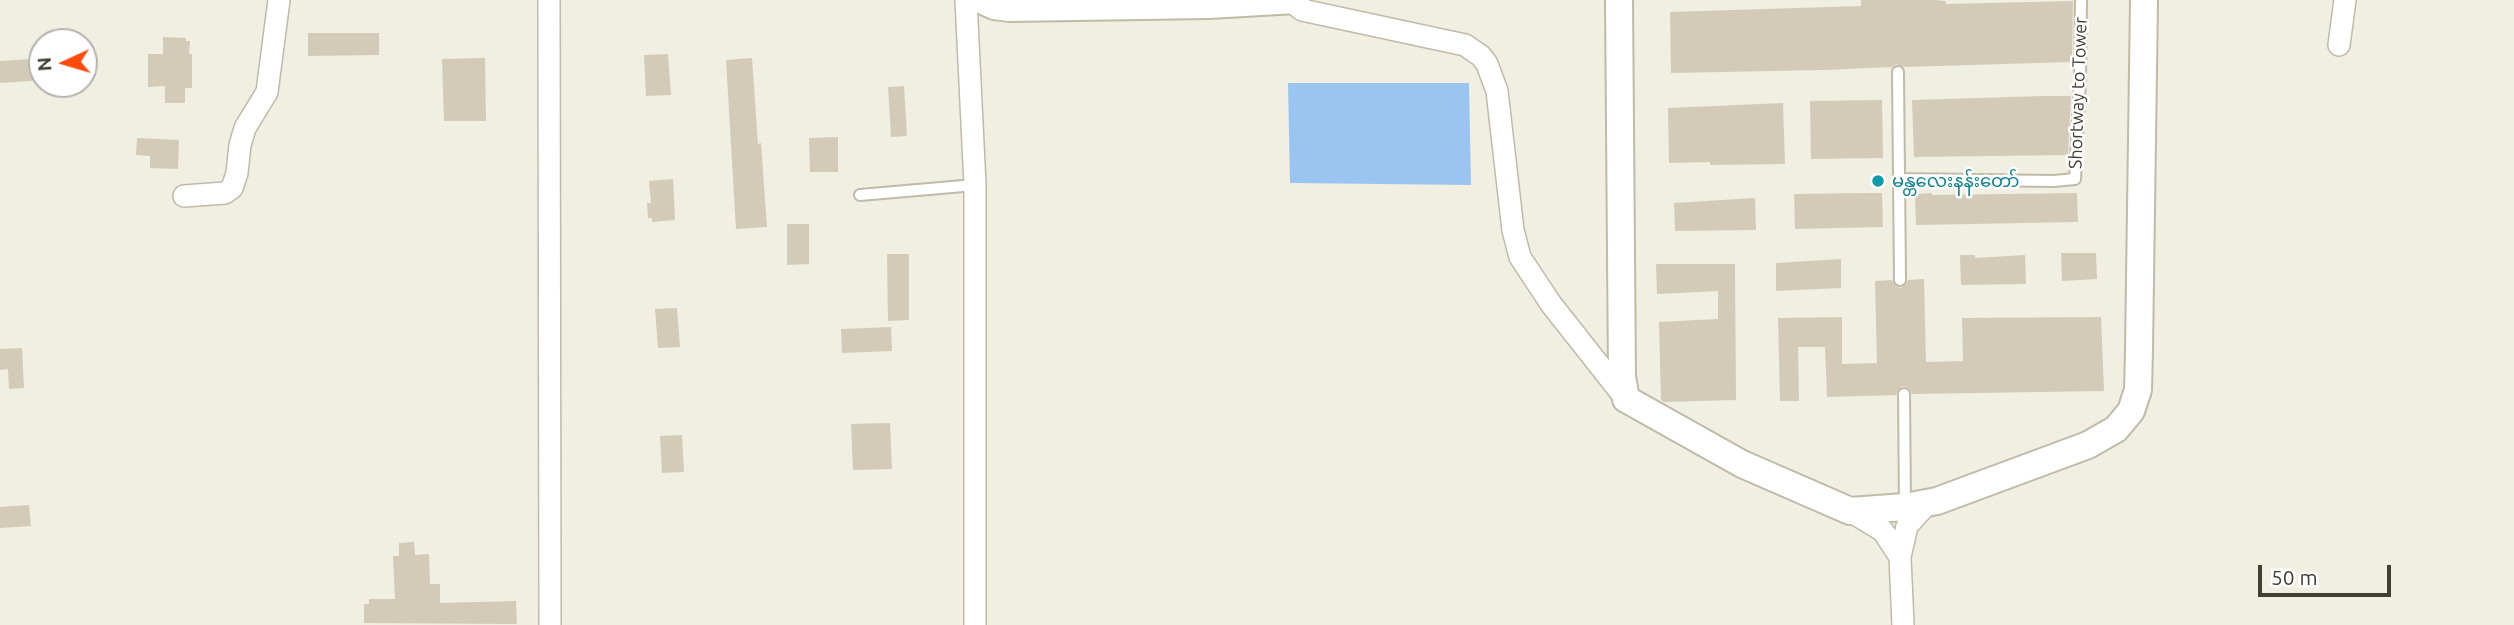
<!DOCTYPE html>
<html>
<head>
<meta charset="utf-8">
<style>
	body { margin:0 }
	#map { position:relative; width:2514px; height:625px; overflow:hidden; background:#f1eee2; font-family:Ubuntu,sans-serif }
	canvas { display:block }
	.north { position:absolute; left:28px; top:28px; width:70px; height:70px; box-sizing:border-box; background:#fff; border:2px solid #b4b2ad; border-radius:50%; rotate:266deg; font-size:19px; font-weight:700; line-height:28px; text-align:center; color:#433e32 }
	.north::after { content:''; display:block; margin:auto; width:24px; height:32px; background:#ff4a0b; clip-path:polygon(50% 0,100% 100%,50% 72%,0 100%) }
	.scale { position:absolute; left:2258px; top:565px; width:133px; height:32px; box-sizing:border-box; border:4px solid #433e32; border-top:0; padding-left:9px; font-size:21px; line-height:24px; white-space:nowrap; color:#433e32; -webkit-text-stroke:5px #fff; paint-order:stroke }
</style>
</head>
<body>
<div id="map">
<canvas width="2514" height="625"></canvas>
<div class="north">N</div>
<div class="scale">50 m</div>
</div>
<script>
const g = document.querySelector('canvas').getContext('2d');
g.lineJoin = 'round';
function paint(path, color) { g.fillStyle = color; g.fill(path, 'evenodd'); }
const toPath = rows => new Path2D(rows.map(r => 'M' + r).join(''));
function stroke(path, color, width, dash) { g.strokeStyle = color; g.lineWidth = width; g.lineCap = dash ? 'butt' : 'round'; g.setLineDash(dash || []); g.stroke(path); }
function write(font, color, halo, rows, align = 'center') {
  g.font = font + ' Ubuntu,"Noto Sans Myanmar",sans-serif'; g.lineWidth = 5; g.setLineDash([]); g.textBaseline = 'middle'; g.strokeStyle = halo; g.fillStyle = color; for (const [text, x, y, turn = 0] of rows) {
    g.save(); g.translate(x, y); g.rotate((+turn || 0) * Math.PI / 180); g.textAlign = isNaN(turn) ? turn : align; if (halo) g.strokeText(text, 0, 0); g.fillText(text, 0, 0); g.restore();
  }
}
const water = toPath([
	[1288,83,1469,83,1471,185,1290,183]
]);
const building = toPath([
	[1861,0,1934,0,1946,1,1946,4,2073,1,2072,62,1903,67,1897,64,1892,67,1824,70,1671,73,1670,12,1861,6],
	[308,33,379,33,379,55,308,56],
	[163,37,186,38,186,41,190,41,189,54,192,54,192,88,185,88,185,103,165,103,165,86,148,87,148,54,163,54],
	[668,54,671,95,646,96,644,55],
	[485,58,486,121,444,121,442,59],
	[752,58,758,144,761,143,767,227,736,229,726,60],
	[31,59,32,81,0,83,0,61],
	[904,86,907,136,891,137,888,87],
	[2043,96,2071,96,2068,155,1914,157,1912,100],
	[1882,100,1883,158,1811,159,1810,101],
	[1783,103,1785,164,1710,165,1710,162,1669,163,1668,108],
	[838,137,838,172,810,172,809,138],
	[137,138,179,140,178,169,150,168,150,156,136,155],
	[673,179,675,220,652,222,652,218,648,218,647,203,651,203,649,181],
	[1863,193,1882,193,1883,227,1795,229,1794,194],
	[1932,193,1932,195,2077,193,2078,222,1916,225,1915,194],
	[1755,198,1756,230,1675,231,1674,203],
	[787,224,809,224,809,264,787,265],
	[2061,253,2096,253,2097,279,2062,281],
	[887,254,909,254,909,320,888,321],
	[1960,255,1975,255,1975,258,2025,255,2026,284,1961,285],
	[1841,259,1841,288,1776,291,1776,263],
	[1656,264,1735,264,1736,400,1664,402,1661,400,1659,322,1718,319,1718,291,1657,294],
	[1924,279,1926,362,1963,361,1962,318,2101,317,2104,391,1912,394,1908,388,1903,386,1898,390,1896,395,1827,397,1825,347,1798,347,1799,401,1780,401,1778,318,1842,317,1842,364,1877,363,1875,281,1892,280,1896,286,1901,288,1906,284,1908,280],
	[677,308,680,347,658,348,655,309],
	[891,327,892,351,842,353,841,329],
	[22,348,24,388,9,389,8,369,0,370,0,349],
	[890,423,892,469,853,470,851,424],
	[682,435,684,472,662,473,660,436],
	[29,505,31,526,0,528,0,507],
	[414,542,415,555,429,554,430,584,440,584,440,603,516,601,517,624,364,623,364,604,369,604,369,599,395,599,393,556,399,556,399,543]
]);
const service = toPath([
	[1898,72,1900,280],
	[1900,179,2054,181,2075,179,2080,80,2081,0],
	[860,195,975,185],
	[1904,394,1905,507]
]);
const minor = toPath([
	[549,0,550,625],
	[966,0,975,185,975,625],
	[1292,2,1302,10,1465,45,1481,56,1487,64,1497,91,1513,230,1520,257,1551,304,1626,399],
	[2339,45,2345,0],
	[184,196,225,193,232,188,237,173,240,145,245,128,267,92,279,0],
	[1850,511,1883,531,1900,557],
	[1903,625,1900,557,1907,526,1928,503]
]);
const tertiary = toPath([
	[981,0,994,6,1009,8,1209,5,1296,0],
	[1619,0,1622,377,1626,399,1742,464,1850,511,1905,507,1937,501,2088,445,2116,429,2131,411,2138,390,2139,349,2144,0]
]);
const markers = [
	[1878,181,7,"#0f9aa8"]
];
const streetNames = [
	["Shortway to Tower",2078,93,-88]
];
const cultureNames = [
	["မန္တလေးနန်းတော်",1892,181]
];
paint(water, '#9bc5f1');
paint(building, '#d3cbb7');
stroke(service, '#c0baa7', 14);
stroke(minor, '#c0baa7', 24);
stroke(tertiary, '#c0baa7', 30);
stroke(service, '#fff', 10);
stroke(minor, '#fff', 21);
stroke(tertiary, '#fff', 26);
for (const [x, y, r, color] of markers) { const dot = new Path2D(); dot.arc(x, y, r, 0, 2 * Math.PI); g.fillStyle = color; g.fill(dot); stroke(dot, '#fff', 2.5); }
write('18px', '#433e32', '#fff', streetNames);
write('18px', '#0d838f', '#fff', cultureNames, 'left');
</script>
</body>
</html>
